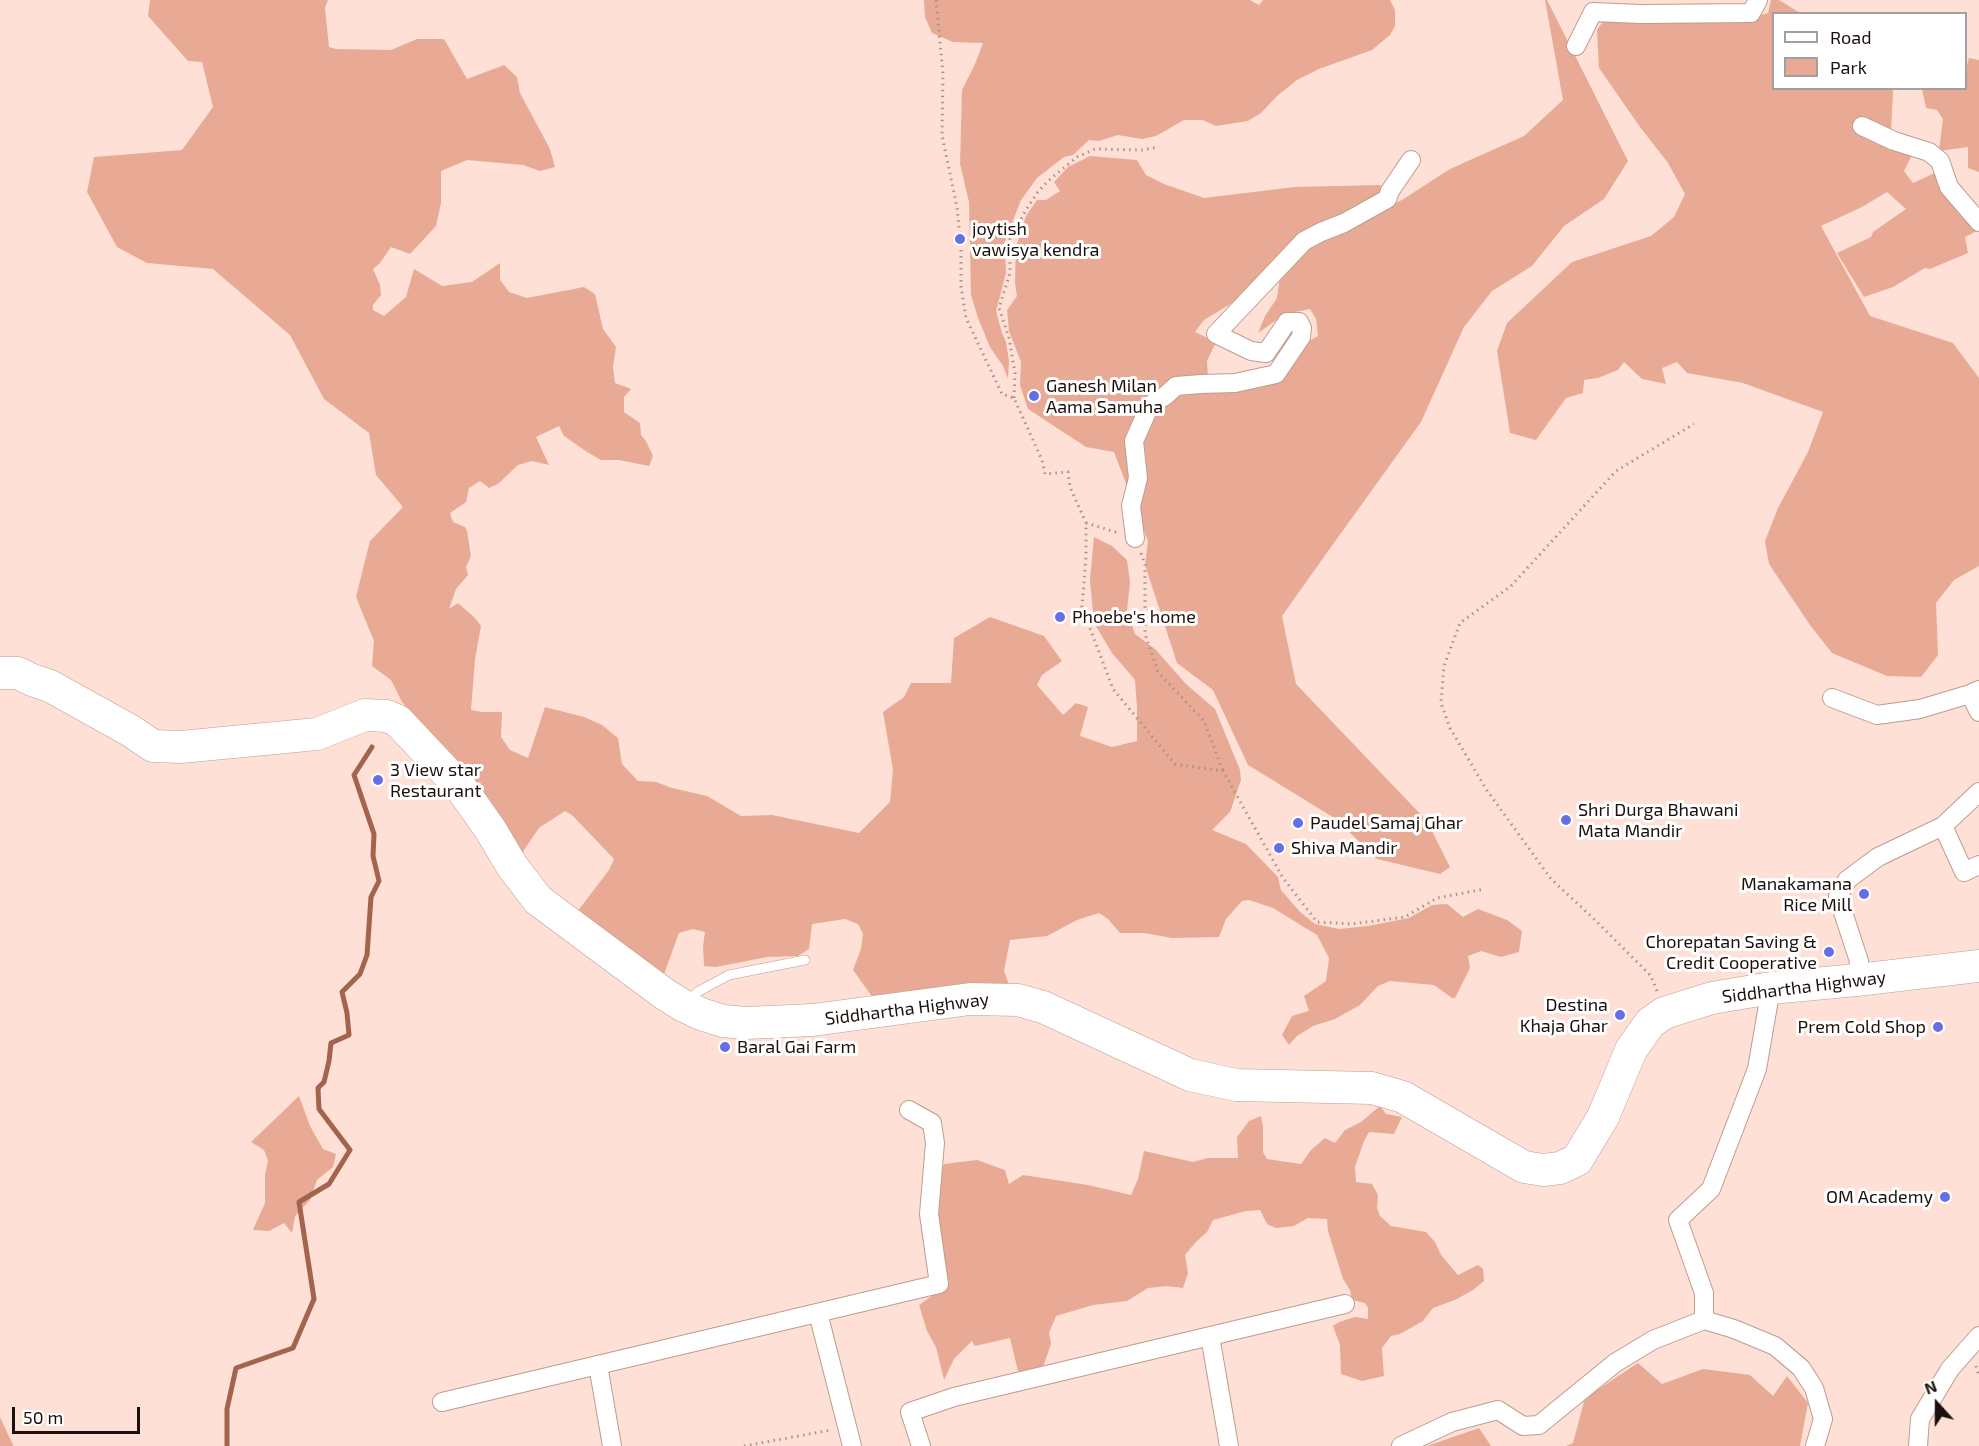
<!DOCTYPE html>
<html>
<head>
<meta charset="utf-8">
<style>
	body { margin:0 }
	#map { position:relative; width:1979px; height:1446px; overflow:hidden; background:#fee0d6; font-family:"Exo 2",sans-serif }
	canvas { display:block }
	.legend { position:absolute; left:1772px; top:12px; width:195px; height:78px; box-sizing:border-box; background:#fff; border:2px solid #a49f9e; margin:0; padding:8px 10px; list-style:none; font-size:18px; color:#1c100c }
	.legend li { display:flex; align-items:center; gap:12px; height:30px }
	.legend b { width:30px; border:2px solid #a49f9e }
	.north { position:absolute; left:1907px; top:1374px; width:60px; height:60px; -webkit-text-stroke:4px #fff; paint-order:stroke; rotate:339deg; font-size:16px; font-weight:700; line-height:24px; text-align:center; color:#1c100c }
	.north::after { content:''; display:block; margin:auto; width:21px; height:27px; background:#1c100c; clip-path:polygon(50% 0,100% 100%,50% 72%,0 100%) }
	.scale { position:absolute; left:12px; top:1407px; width:128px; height:27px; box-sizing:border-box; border:3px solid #1c100c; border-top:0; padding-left:8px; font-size:18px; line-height:21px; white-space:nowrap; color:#1c100c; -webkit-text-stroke:4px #fff; paint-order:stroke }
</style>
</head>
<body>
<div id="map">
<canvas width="1979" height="1446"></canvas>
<ul class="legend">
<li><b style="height:8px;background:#fff"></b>Road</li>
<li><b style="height:16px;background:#e8aa94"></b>Park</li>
</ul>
<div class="north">N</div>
<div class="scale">50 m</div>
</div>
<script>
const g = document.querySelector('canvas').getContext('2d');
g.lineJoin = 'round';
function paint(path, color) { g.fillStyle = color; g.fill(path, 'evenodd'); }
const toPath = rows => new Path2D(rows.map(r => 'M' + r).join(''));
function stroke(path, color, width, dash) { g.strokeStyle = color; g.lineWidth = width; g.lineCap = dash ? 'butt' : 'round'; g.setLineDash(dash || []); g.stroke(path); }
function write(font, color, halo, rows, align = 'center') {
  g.font = font + ' "Exo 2",sans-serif'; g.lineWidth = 6; g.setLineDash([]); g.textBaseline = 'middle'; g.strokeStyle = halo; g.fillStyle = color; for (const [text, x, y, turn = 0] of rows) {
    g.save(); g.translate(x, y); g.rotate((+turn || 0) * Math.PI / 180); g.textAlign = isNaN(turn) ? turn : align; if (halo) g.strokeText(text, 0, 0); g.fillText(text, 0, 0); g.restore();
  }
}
const green = toPath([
	[150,0,328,0,325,8,329,47,336,49,391,50,417,39,444,39,467,79,504,65,517,77,520,93,550,149,555,167,540,171,523,165,467,160,441,171,441,203,436,226,410,254,391,247,380,263,373,269,380,285,381,295,373,305,373,310,384,316,406,297,414,269,442,286,472,282,500,263,500,280,509,292,527,298,584,287,595,294,603,329,616,347,613,367,615,383,631,389,624,397,624,412,640,423,641,435,646,441,653,456,649,466,619,460,601,460,587,452,564,436,559,426,536,437,549,465,532,461,518,465,498,484,489,488,480,481,469,488,466,502,450,513,453,522,465,527,467,531,471,556,466,567,468,575,456,589,449,609,458,603,475,618,481,626,475,659,471,710,482,712,502,712,501,737,510,750,528,758,545,707,584,717,602,725,618,738,622,764,638,781,656,782,672,788,707,796,741,816,772,815,859,833,890,802,893,770,883,712,904,697,911,683,951,683,954,638,990,617,1044,636,1062,661,1042,675,1037,685,1063,715,1076,703,1088,707,1080,736,1112,747,1137,741,1137,708,1135,680,1112,653,1094,623,1090,580,1094,537,1112,546,1127,560,1130,582,1127,611,1135,634,1155,649,1186,684,1215,709,1240,770,1241,780,1230,812,1212,830,1246,844,1278,877,1281,890,1300,912,1315,924,1339,929,1368,926,1409,918,1432,905,1447,904,1463,917,1478,909,1507,920,1522,931,1519,952,1501,957,1481,951,1468,956,1470,968,1455,998,1452,998,1434,985,1390,981,1378,986,1360,1005,1335,1019,1313,1026,1297,1036,1289,1045,1282,1035,1292,1016,1309,1011,1304,996,1326,981,1329,958,1317,935,1273,908,1249,900,1242,901,1226,919,1219,937,1172,938,1144,933,1120,933,1108,919,1099,913,1077,920,1047,936,1010,940,1004,971,1012,993,876,1002,853,970,861,949,863,934,858,924,845,919,812,924,809,949,798,956,767,957,716,967,704,966,703,946,705,932,693,929,679,933,664,974,648,966,574,916,609,870,614,859,572,815,565,811,539,828,520,856,426,737,401,700,391,680,372,666,374,641,356,597,370,541,403,507,376,475,369,433,324,399,290,335,213,269,147,263,117,247,87,192,94,157,182,150,213,107,202,62,188,61,148,16],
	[924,0,1250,0,1259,5,1263,0,1390,0,1395,10,1395,26,1390,35,1372,50,1319,69,1297,80,1277,96,1261,113,1248,121,1216,126,1203,120,1184,120,1156,136,1142,139,1118,135,1099,141,1089,140,1073,155,1064,157,1037,178,1021,200,1003,246,1005,252,1006,273,996,311,1002,333,1006,342,1009,361,1008,379,1003,366,990,347,978,318,971,295,969,202,960,164,962,90,975,64,983,43,953,42,932,33,925,17],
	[1545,0,1547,0,1628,161,1604,199,1564,226,1532,266,1492,291,1464,327,1421,422,1331,547,1282,616,1296,684,1427,821,1450,867,1440,874,1377,859,1336,819,1248,765,1213,690,1177,663,1145,565,1148,541,1114,452,1086,447,1028,409,1020,385,1021,362,1009,331,1007,310,1017,296,1015,283,1016,247,1026,216,1037,200,1046,200,1060,191,1054,182,1068,167,1090,156,1137,160,1146,175,1164,184,1204,198,1295,187,1381,185,1378,202,1349,217,1302,232,1242,297,1204,320,1195,332,1216,342,1207,361,1209,392,1244,385,1271,384,1288,370,1301,345,1318,336,1316,319,1310,309,1285,314,1258,333,1265,316,1277,298,1281,269,1288,263,1305,243,1402,200,1450,169,1524,136,1563,100],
	[1771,0,1779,0,1800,13,1774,14,1774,88,1892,89,1893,92,1891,132,1915,149,1904,171,1913,183,1939,171,1979,230,1965,237,1968,253,1930,269,1925,268,1893,287,1864,297,1837,253,1871,237,1873,232,1906,209,1887,192,1862,207,1821,226,1870,316,1953,343,1979,378,1979,566,1954,580,1936,603,1938,655,1921,677,1887,676,1832,653,1810,625,1769,564,1765,541,1778,508,1808,452,1823,412,1743,383,1687,373,1677,362,1662,368,1666,384,1642,379,1624,362,1618,370,1598,378,1584,380,1583,393,1566,398,1536,440,1510,433,1497,351,1507,323,1572,262,1651,236,1674,217,1685,194,1668,163,1640,127,1599,68,1597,30,1606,17,1752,18,1768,13],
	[1969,58,1979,60,1979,172,1968,168,1968,147,1939,151,1943,119,1937,110,1926,108,1922,89,1966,88,1966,69],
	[299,1096,310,1126,323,1149,336,1154,333,1167,317,1180,310,1200,295,1216,292,1233,284,1223,269,1231,253,1230,265,1203,265,1175,268,1161,264,1150,251,1142],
	[1380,1106,1386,1114,1402,1117,1394,1134,1369,1132,1364,1141,1355,1167,1356,1182,1372,1184,1378,1195,1377,1208,1380,1216,1391,1226,1426,1232,1435,1242,1441,1255,1458,1275,1478,1265,1483,1269,1484,1281,1473,1290,1457,1299,1433,1308,1423,1321,1400,1334,1391,1336,1382,1348,1384,1376,1362,1381,1341,1374,1340,1345,1333,1326,1339,1322,1355,1317,1368,1319,1368,1308,1365,1303,1352,1300,1350,1290,1343,1279,1328,1231,1327,1219,1308,1218,1294,1226,1276,1228,1267,1224,1260,1210,1246,1211,1213,1220,1207,1232,1195,1243,1185,1255,1188,1273,1183,1288,1167,1286,1148,1288,1127,1301,1093,1305,1056,1316,1049,1333,1051,1344,1042,1370,1018,1371,1010,1338,975,1346,972,1341,954,1359,944,1380,936,1347,927,1331,919,1305,943,1288,935,1191,944,1164,977,1160,1005,1170,1009,1184,1023,1175,1088,1185,1131,1195,1138,1179,1144,1151,1193,1162,1208,1158,1238,1158,1237,1137,1249,1121,1261,1116,1263,1127,1263,1152,1267,1159,1301,1164,1311,1150,1325,1138,1335,1143,1345,1130,1361,1122],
	[1638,1363,1662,1384,1703,1369,1750,1375,1773,1396,1787,1376,1808,1403,1800,1446,1566,1446,1573,1443,1585,1398],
	[0,1417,13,1445,13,1446,0,1446],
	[1479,1428,1491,1446,1427,1446]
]);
const stream = toPath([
	[227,1446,227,1409,236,1368,293,1348,314,1299,299,1202,329,1184,350,1150,319,1109,318,1088,324,1082,329,1061,331,1043,349,1035,347,1013,342,992,360,974,367,955,371,897,379,881,373,856,374,834,354,775,372,747]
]);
const path = toPath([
	[936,0,943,74,942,135,957,207,961,247,961,286,966,318,1002,394,1014,398,1042,460,1045,474,1068,472,1070,487,1086,523,1086,556,1082,607,1113,689,1175,764,1223,771,1283,878,1317,922,1351,924,1405,917,1437,898,1485,889],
	[1014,398,1015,373,1009,338,999,308,1010,273,1010,239,1026,210,1037,193,1048,181,1077,157,1095,149,1142,150,1159,147],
	[1086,523,1119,533],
	[1141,553,1145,565,1145,634,1158,672,1204,721,1223,771],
	[1657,991,1651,976,1593,918,1551,879,1486,789,1450,728,1441,703,1444,666,1460,623,1511,586,1616,471,1694,424],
	[1976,1366,1979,1376],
	[744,1446,831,1430]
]);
const service = toPath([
	[686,1002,699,991,729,975,805,960]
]);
const minor = toPath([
	[1576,46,1593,12,1641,14,1751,13,1758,0],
	[1862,126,1894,141,1929,152,1940,161,1949,187,1979,222],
	[1135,538,1131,506,1138,478,1134,441,1150,405,1165,396,1176,386,1201,384,1235,383,1276,374,1301,337,1302,328,1299,322,1287,322,1266,353,1251,351,1216,334,1304,241,1321,232,1344,223,1387,199,1390,191,1411,160],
	[1970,694,1979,712],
	[1832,698,1877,715,1920,709,1970,694,1979,690],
	[1943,826,1964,872,1979,865],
	[1857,980,1859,961,1838,897,1847,880,1878,857,1943,826,1979,792],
	[1771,988,1757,1069,1711,1189,1678,1220,1704,1293,1704,1320,1734,1329,1775,1346,1801,1368,1814,1388,1823,1419,1815,1446],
	[818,1313,852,1446],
	[1210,1336,1229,1446],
	[598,1365,612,1446],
	[442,1402,939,1284,929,1214,935,1143,932,1123,909,1110],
	[921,1446,910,1412,954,1397,1345,1304],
	[1401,1446,1452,1422,1498,1410,1523,1426,1539,1425,1615,1363,1653,1340,1704,1320],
	[1918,1446,1920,1419,1950,1369,1979,1336]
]);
const trunk = toPath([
	[0,673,18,673,32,680,50,686,131,731,153,746,181,747,317,734,365,715,387,716,398,721,461,788,490,829,512,866,538,900,663,993,682,1005,701,1014,723,1021,746,1023,813,1020,970,999,1018,1000,1043,1007,1190,1075,1236,1085,1372,1088,1403,1097,1524,1167,1543,1170,1560,1168,1577,1160,1603,1117,1631,1050,1650,1023,1664,1013,1712,998,1771,988,1857,980,1979,966]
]);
const markers = [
	[960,239,6,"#646fe7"],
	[1034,396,6,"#646fe7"],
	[1060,617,6,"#646fe7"],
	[378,780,6,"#646fe7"],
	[1566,820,6,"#646fe7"],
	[1298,823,6,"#646fe7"],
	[1279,848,6,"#646fe7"],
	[1864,894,6,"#646fe7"],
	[1829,952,6,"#646fe7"],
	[1620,1015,6,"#646fe7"],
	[1938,1027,6,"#646fe7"],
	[725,1047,6,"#646fe7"],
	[1945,1197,6,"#646fe7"]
];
const poiNames = [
	["joytish",972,229],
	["vawisya kendra",972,250],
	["Ganesh Milan",1046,386],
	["Aama Samuha",1046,407],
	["Phoebe's home",1072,617],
	["3 View star",390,770],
	["Restaurant",390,791],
	["Shri Durga Bhawani",1578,810],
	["Mata Mandir",1578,831],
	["Paudel Samaj Ghar",1310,823],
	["Shiva Mandir",1291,848],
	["Manakamana",1852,884,"right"],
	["Rice Mill",1852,905,"right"],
	["Chorepatan Saving &",1817,942,"right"],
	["Credit Cooperative",1817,963,"right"],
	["Destina",1608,1005,"right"],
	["Khaja Ghar",1608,1026,"right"],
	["Prem Cold Shop",1926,1027,"right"],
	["Baral Gai Farm",737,1047],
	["OM Academy",1933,1197,"right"]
];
const streetNames = [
	["Siddhartha Highway",1804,987,-7],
	["Siddhartha Highway",907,1009,-7]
];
paint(green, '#e8aa94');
stroke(stream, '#a3634d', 5);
stroke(service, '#be9c8f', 10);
stroke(minor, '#be9c8f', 20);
stroke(trunk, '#be9c8f', 33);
stroke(path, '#aa928b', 3, [1.5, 4.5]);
stroke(service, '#fff', 9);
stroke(minor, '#fff', 18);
stroke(trunk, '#fff', 32);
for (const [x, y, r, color] of markers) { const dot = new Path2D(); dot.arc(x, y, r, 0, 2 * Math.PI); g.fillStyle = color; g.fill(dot); stroke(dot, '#fff', 2); }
write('18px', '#1c100c', '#fff', poiNames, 'left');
write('18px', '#1c100c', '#fff', streetNames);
</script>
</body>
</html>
